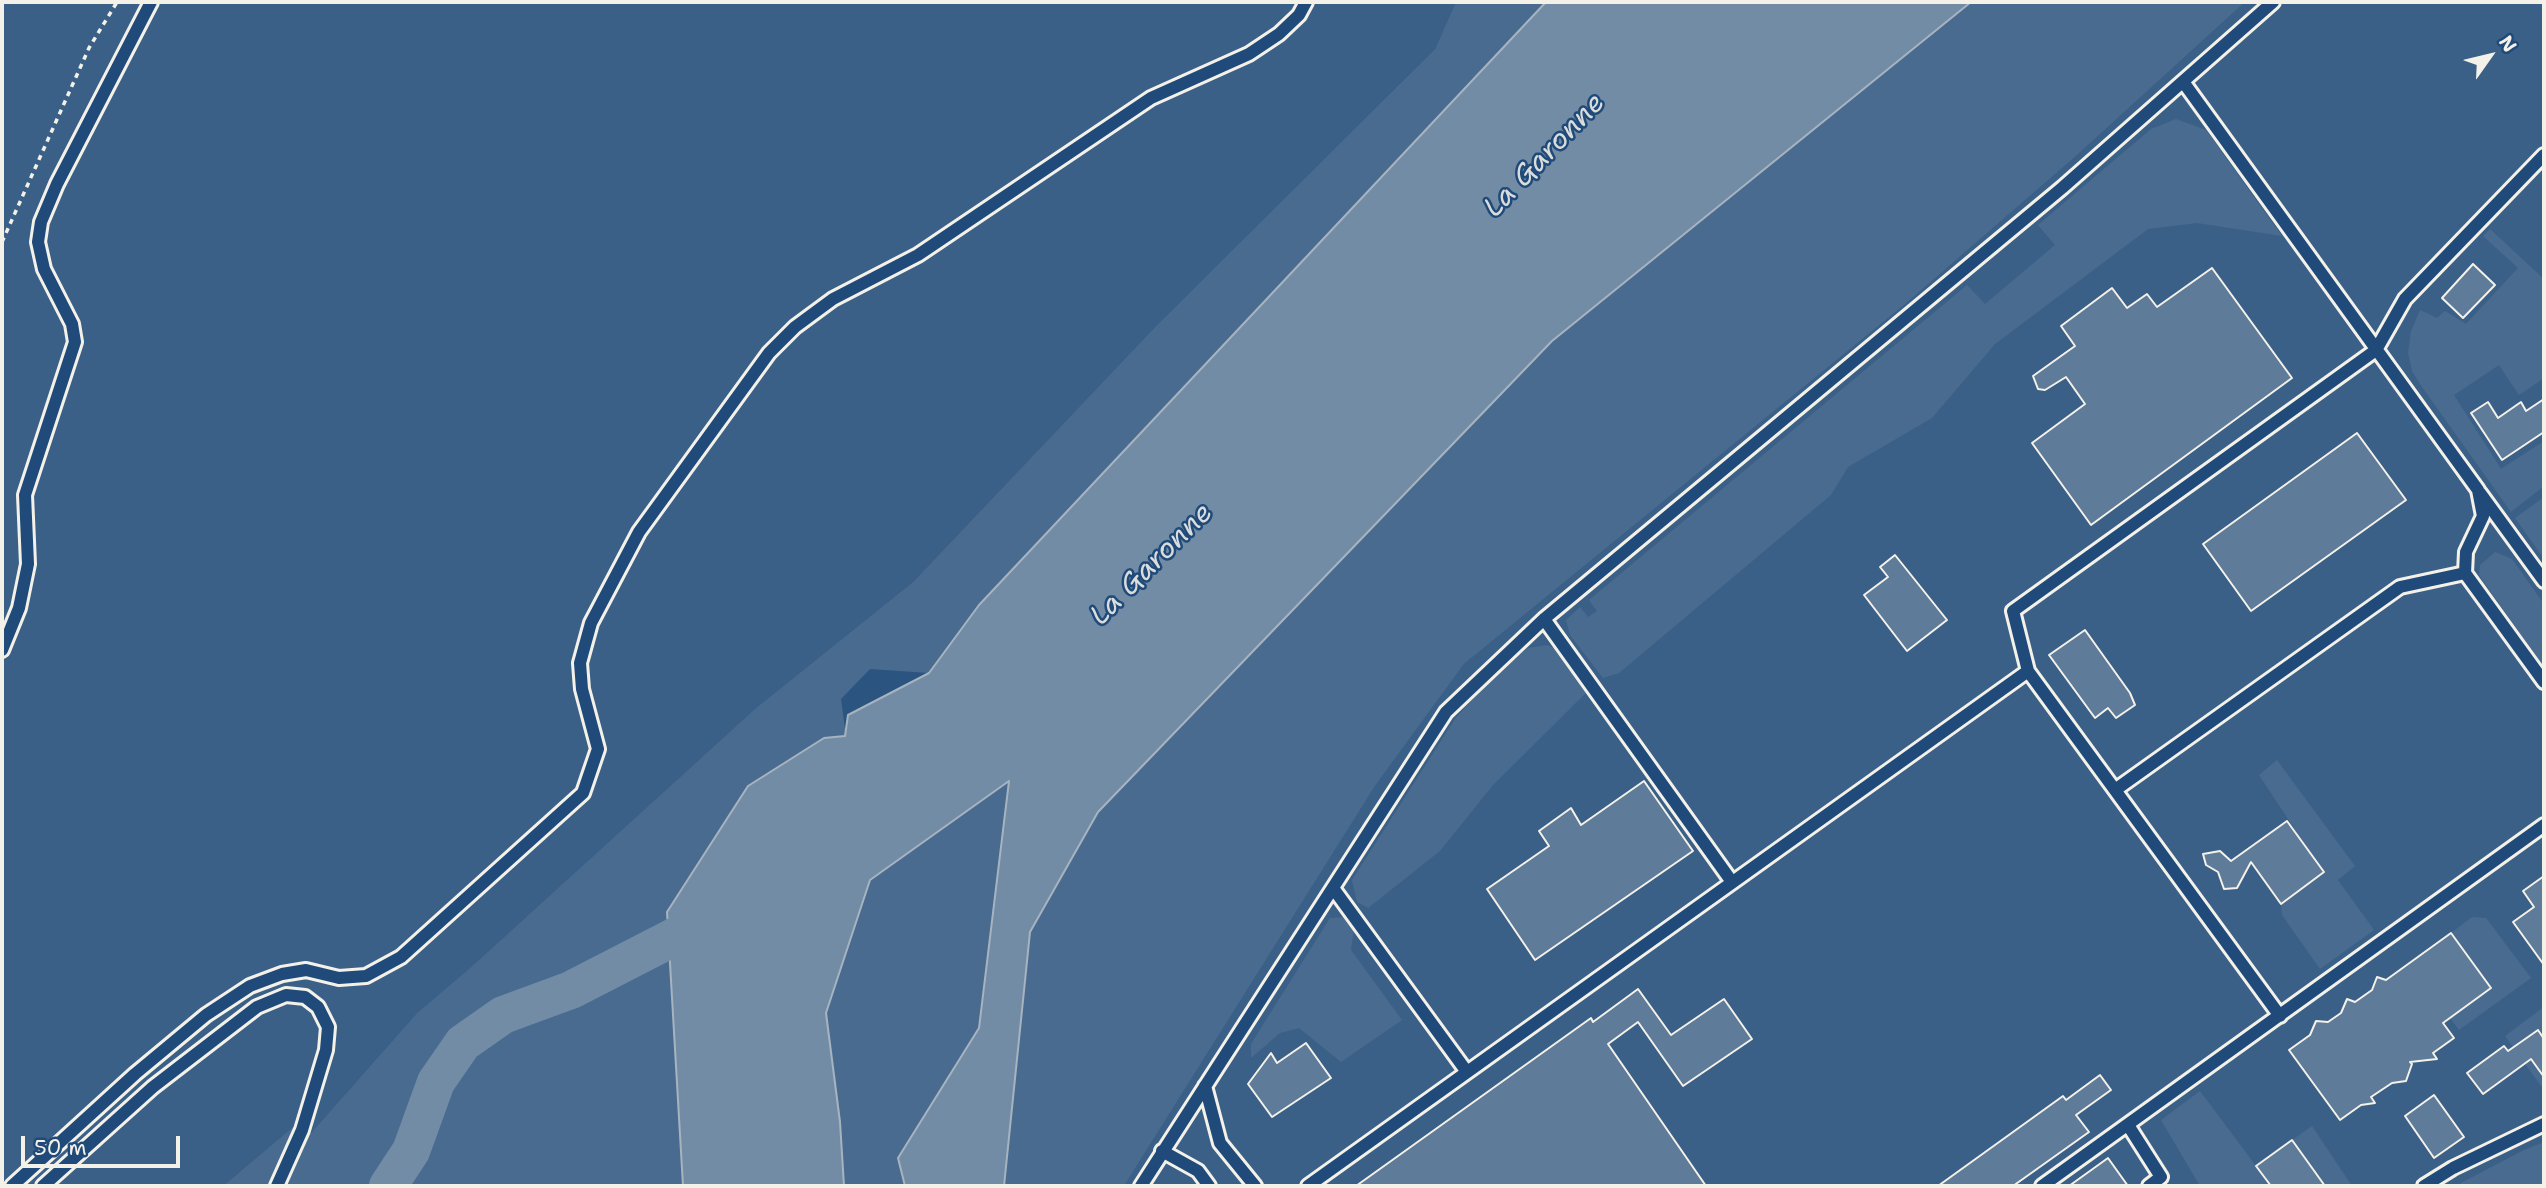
<!DOCTYPE html>
<html>
<head>
<meta charset="utf-8">
<style>
	body { margin:0 }
	#map { position:relative; width:2546px; height:1188px; overflow:hidden; background:#2c5481; font-family:"Shantell Sans",sans-serif }
	canvas { display:block }
	.frame { position:absolute; inset:0; border:4px solid #f4f1e8; pointer-events:none }
	.north { position:absolute; left:2455px; top:21px; width:70px; height:70px; -webkit-text-stroke:5px #1f4a7a; paint-order:stroke; rotate:56deg; font-size:19px; font-weight:700; line-height:28px; text-align:center; color:#f4f1e8 }
	.north::after { content:''; display:block; margin:auto; width:24px; height:32px; background:#f4f1e8; clip-path:polygon(50% 0,100% 100%,50% 72%,0 100%) }
	.scale { position:absolute; left:21px; top:1136px; width:159px; height:32px; box-sizing:border-box; border:4px solid #f4f1e8; border-top:0; padding-left:9px; font-size:21px; line-height:24px; white-space:nowrap; color:#f4f1e8; -webkit-text-stroke:5px #1f4a7a; paint-order:stroke }
</style>
</head>
<body>
<div id="map">
<canvas width="2546" height="1188"></canvas>
<div class="frame"></div>
<div class="north">N</div>
<div class="scale">50 m</div>
</div>
<script>
const g = document.querySelector('canvas').getContext('2d');
g.lineJoin = 'round';
function paint(path, color) { g.fillStyle = color; g.fill(path, 'evenodd'); }
const toPath = rows => new Path2D(rows.map(r => 'M' + r).join(''));
function stroke(path, color, width, dash) { g.strokeStyle = color; g.lineWidth = width; g.lineCap = dash ? 'butt' : 'round'; g.setLineDash(dash || []); g.stroke(path); }
function write(font, color, halo, rows, align = 'center') {
  g.font = font + ' "Shantell Sans",sans-serif'; g.lineWidth = 5; g.setLineDash([]); g.textBaseline = 'middle'; g.strokeStyle = halo; g.fillStyle = color; for (const [text, x, y, turn = 0] of rows) {
    g.save(); g.translate(x, y); g.rotate((+turn || 0) * Math.PI / 180); g.textAlign = isNaN(turn) ? turn : align; if (halo) g.strokeText(text, 0, 0); g.fillText(text, 0, 0); g.restore();
  }
}
const built = toPath([
	[2,2,1456,2,1435,49,1156,326,913,582,756,708,470,968,417,1013,311,1133,293,1127,223,1186,2,1186],
	[2245,2,2544,2,2544,1142,2455,1186,1124,1186,1375,786,1464,664,1904,305,2076,156]
]);
const green = toPath([
	[1456,2,1546,2,979,605,929,673,870,669,841,699,846,736,667,912,683,1186,223,1186,293,1127,311,1133,417,1013,470,968,756,708,913,582,1156,326,1435,49],
	[1971,2,2245,2,2076,156,1904,305,1464,664,1375,786,1124,1186,1004,1186,1030,932,1098,812,1552,341],
	[2176,119,2206,130,2282,236,2197,223,2148,229,1995,344,1932,418,1848,467,1831,495,1619,673,1603,678,1570,635,1566,620,1580,607,1588,617,1597,611,1589,600,1967,285,1985,304,2055,245,2038,225,2151,129],
	[2490,229,2544,279,2544,378,2519,395,2499,365,2454,395,2501,469,2544,441,2544,486,2511,512,2422,387,2412,371,2408,353,2411,331,2420,310,2437,318,2445,311,2466,324,2518,268,2483,236],
	[2544,497,2544,559,2515,518],
	[2495,552,2512,559,2544,604,2544,668,2479,575,2480,565],
	[1547,645,1562,651,1589,690,1493,785,1440,851,1368,908,1357,902,1352,880,1455,719,1493,676,1528,648],
	[2277,760,2355,866,2338,880,2374,930,2320,969,2282,915,2281,904,2323,872,2259,775],
	[1010,781,979,1028,898,1158,905,1186,844,1186,840,1122,826,1013,870,880],
	[1344,917,1354,929,1351,950,1402,1020,1341,1062,1299,1028,1280,1033,1251,1058,1251,1044,1330,918],
	[2472,917,2486,918,2531,978,2459,1030,2450,1018,2491,988,2451,933],
	[2544,1007,2544,1090,2505,1036],
	[2200,1091,2271,1186,2200,1186,2161,1120],
	[2312,1126,2352,1186,2325,1186,2292,1140],
	[2544,1142,2544,1186,2455,1186,2524,1150]
]);
const water = toPath([
	[1546,2,1971,2,1552,341,1098,812,1030,932,1004,1186,905,1186,898,1158,979,1028,1009,781,870,880,826,1013,840,1122,844,1186,683,1186,667,912,748,786,824,738,845,736,848,715,929,673,979,605,1546,2]
]);
const river = toPath([
	[388,1186,411,1151,436,1082,463,1043,503,1015,571,990,715,916]
]);
const building = toPath([
	[2473,264,2495,285,2463,318,2442,298,2473,264],
	[2212,268,2292,378,2091,525,2032,443,2085,404,2066,377,2045,390,2038,389,2033,376,2075,346,2061,326,2112,288,2127,308,2147,294,2157,307,2212,268],
	[2544,399,2544,432,2502,460,2471,413,2488,402,2498,418,2521,402,2526,411,2544,399],
	[2357,433,2406,500,2251,611,2203,544,2357,433],
	[1895,555,1947,620,1907,651,1864,595,1888,577,1880,567,1895,555],
	[2085,630,2130,693,2135,705,2116,718,2108,708,2095,718,2049,655,2085,630],
	[1644,781,1693,851,1535,960,1487,889,1549,846,1539,831,1571,808,1581,825,1644,781],
	[2287,821,2324,872,2281,904,2251,862,2237,888,2224,889,2218,872,2206,865,2203,854,2220,851,2231,861,2287,821],
	[2544,876,2544,965,2513,922,2534,907,2523,891,2544,876],
	[2451,933,2491,988,2443,1023,2454,1038,2433,1053,2437,1059,2410,1062,2412,1064,2406,1081,2392,1083,2371,1097,2375,1103,2361,1105,2340,1120,2289,1050,2310,1035,2316,1021,2328,1022,2341,1013,2347,999,2355,1002,2372,990,2377,977,2386,980,2451,933],
	[1638,989,1671,1035,1724,999,1752,1039,1683,1086,1638,1022,1608,1044,1706,1186,1356,1186,1591,1018,1593,1022,1638,989],
	[2538,1030,2544,1039,2544,1077,2531,1059,2483,1094,2467,1073,2504,1046,2508,1051,2538,1030],
	[1306,1043,1331,1078,1272,1117,1248,1084,1271,1053,1277,1063,1306,1043],
	[2100,1075,2111,1090,2076,1115,2089,1132,2013,1186,1938,1186,2063,1096,2066,1100,2100,1075],
	[2434,1095,2464,1137,2434,1158,2405,1116,2434,1095],
	[2292,1140,2325,1186,2271,1186,2256,1166,2292,1140],
	[2108,1158,2128,1186,2069,1186,2108,1158]
]);
const path = toPath([
	[2,242,89,48,117,2]
]);
const service = toPath([
	[2184,83,2478,490,2483,516,2466,552,2465,573,2544,682],
	[2480,493,2544,581],
	[1544,619,1732,882],
	[2,650,19,608,28,564,25,495,75,342,72,324,44,269,38,242,41,222,57,184,151,2],
	[2028,671,2013,611,2376,350,2405,299,2544,155],
	[2115,790,2400,587,2465,573],
	[1333,888,1467,1072],
	[1205,1086,1220,1143,1255,1186],
	[2128,1125,2161,1177,2149,1186],
	[1162,1151,1198,1171,1209,1186],
	[12,1186,135,1074,206,1015,250,986,282,974,306,970,339,978,366,976,401,957,583,793,598,749,582,689,580,663,591,623,639,532,769,353,795,327,833,299,918,255,1151,98,1249,54,1279,34,1299,15,1306,2],
	[43,1186,153,1087,257,1007,286,995,305,997,318,1007,328,1027,326,1050,302,1130,277,1186],
	[1141,1186,1446,712,1544,619,2062,188,2273,2],
	[1308,1186,2028,671,2280,1016],
	[2042,1186,2544,825],
	[2424,1186,2453,1168,2544,1124]
]);
const waterNames = [
	["La Garonne",1545,156,-46],
	["La Garonne",1152,565,-45]
];
paint(built, '#3b6088');
paint(green, '#496b90');
paint(water, '#738ca6');
stroke(water, '#a7b4c0', 2);
stroke(river, '#738ca6', 38);
paint(building, '#5e7b9a');
stroke(building, '#f4f1e8', 2);
stroke(service, '#f4f1e8', 18);
stroke(path, '#f4f1e8', 3.5, [5, 5]);
stroke(service, '#1f4a7a', 12);
write('italic 28px', '#dadddb', '#1f4a7a', waterNames);
</script>
</body>
</html>
